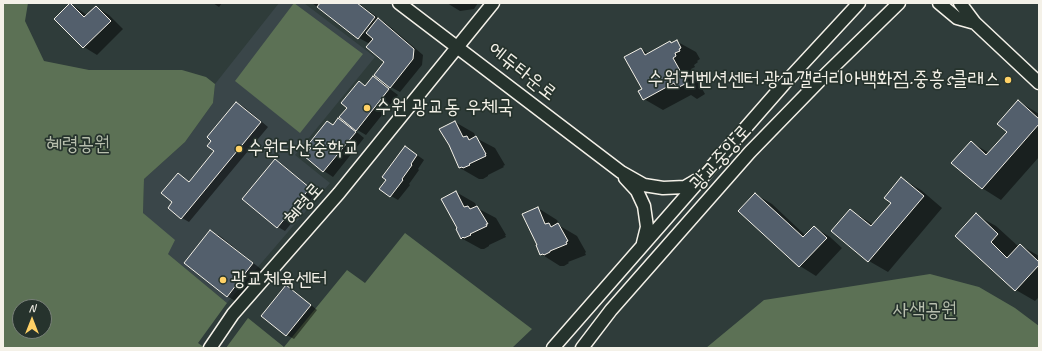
<!DOCTYPE html>
<html>
<head>
<meta charset="utf-8">
<style>
	body { margin:0 }
	#map { position:relative; width:1042px; height:351px; overflow:hidden; background:#2f3c3a; font-family:Caveat,sans-serif }
	canvas { display:block }
	.frame { position:absolute; inset:0; border:4px solid #f4f1e8; pointer-events:none }
	.north { position:absolute; left:12px; top:299px; width:40px; height:40px; box-sizing:border-box; background:#26332d; border:1px solid #787f78; border-radius:50%; rotate:0deg; font-size:11px; font-weight:700; line-height:16px; text-align:center; color:#f4f1e8 }
	.north::after { content:''; display:block; margin:auto; width:14px; height:18px; background:#ffd166; clip-path:polygon(50% 0,100% 100%,50% 72%,0 100%) }
</style>
</head>
<body>
<div id="map">
<canvas width="1042" height="351"></canvas>
<div class="frame"></div>
<div class="north">N</div>
</div>
<script>
const g = document.querySelector('canvas').getContext('2d');
g.lineJoin = 'round';
function paint(path, color) { g.fillStyle = color; g.fill(path, 'evenodd'); }
const toPath = rows => new Path2D(rows.map(r => 'M' + r).join(''));
function stroke(path, color, width, dash) { g.strokeStyle = color; g.lineWidth = width; g.lineCap = dash ? 'butt' : 'round'; g.setLineDash(dash || []); g.stroke(path); }
function write(font, color, halo, rows, align = 'center') {
  g.font = font + ' Caveat,"Poor Story",sans-serif'; g.lineWidth = 3.5; g.setLineDash([]); g.textBaseline = 'middle'; g.strokeStyle = halo; g.fillStyle = color; for (const [text, x, y, turn = 0] of rows) {
    g.save(); g.translate(x, y); g.rotate((+turn || 0) * Math.PI / 180); g.textAlign = isNaN(turn) ? turn : align; if (halo) g.strokeText(text, 0, 0); g.fillText(text, 0, 0); g.restore();
  }
}
const built = toPath([
	[279,3,304,3,375,57,295,155,330,183,227,303,168,254,143,213,144,179,185,142,213,103,215,84]
]);
const green = toPath([
	[3,3,28,3,25,21,44,61,89,70,182,70,206,77,215,84,213,103,185,142,144,179,143,213,175,240,168,254,227,303,198,343,205,348,3,348],
	[20,307,44,307,44,331,20,331],
	[294,3,363,54,300,133,235,81],
	[405,233,532,329,512,348,226,348,248,318,284,347,347,270,365,283],
	[930,274,979,287,1015,308,1039,326,1039,348,706,348,764,300]
]);
const shadow = toPath([
	[213,3,222,3,219,7],
	[312,3,358,3,388,25,423,55,422,65,400,92,387,85,386,86,398,95,366,135,354,128,353,129,364,138,333,177,324,171,305,156,339,120,351,127,348,108,359,82,366,86,373,78,387,85,386,62,370,44,359,38],
	[447,3,478,3,474,9,460,11],
	[71,4,87,15,96,7,109,15,123,29,97,55,84,47,56,19],
	[676,41,696,52,700,59,697,61,698,62,694,65,695,67,691,69,705,94,697,99,691,95,663,110,644,99,641,49,649,54,670,42,672,43],
	[1018,101,1039,114,1039,157,1001,200,982,188,971,142,989,153,1008,132],
	[236,103,244,107,268,127,189,222,182,218,174,202,178,174,190,182,215,151],
	[455,122,474,133,476,138,495,148,505,165,503,166,504,167,488,175,488,176,483,179,479,179,460,168,456,159],
	[413,152,424,160,418,169,419,170,409,184,410,185,398,200,391,196],
	[275,160,282,164,316,193,285,231,278,227],
	[902,179,921,190,942,208,888,272,869,261,833,231,850,210,874,225,892,203],
	[456,192,475,203,477,208,496,218,506,235,505,235,506,237,489,245,489,246,484,249,481,249,461,238],
	[755,194,772,204,806,236,814,227,830,237,842,248,816,276,800,266,740,211],
	[538,208,557,220,560,226,577,236,586,252,585,253,586,255,568,262,569,263,564,266,560,266,541,254],
	[976,215,996,226,1019,247,1020,245,1039,256,1039,297,1035,301,1016,290],
	[210,231,220,236,262,270,237,302,227,296],
	[286,286,293,290,317,310,294,339,287,335]
]);
const building = toPath([
	[70,3,84,17,96,6,111,21,83,48,54,19,70,3],
	[320,3,357,3,375,17,358,39,317,7,320,3],
	[378,18,414,49,413,59,390,88,374,75,384,62,366,47,373,39,366,33,378,18],
	[677,40,681,48,679,49,680,51,675,53,676,56,673,58,687,83,677,88,674,83,643,100,638,91,642,89,624,57,641,48,645,55,670,41,671,43,677,40],
	[373,76,389,89,356,131,339,117,347,108,341,103,359,81,365,86,373,76],
	[1018,100,1039,119,1039,124,982,189,951,163,971,141,986,155,1007,132,997,124,1018,100],
	[236,102,261,122,181,219,168,208,172,202,161,193,178,173,189,182,214,151,207,146,211,141,207,137,236,102],
	[338,118,356,132,323,172,304,156,311,148,307,146,327,121,333,125,338,118],
	[455,121,463,137,467,136,469,140,476,136,486,154,485,154,486,156,469,164,470,165,463,168,462,167,459,168,449,145,439,129,455,121],
	[405,146,417,155,411,164,412,165,402,179,403,180,390,197,379,189,386,180,382,177,405,146],
	[275,159,310,188,277,228,242,199,275,159],
	[901,177,924,196,868,262,831,231,850,209,871,226,891,203,884,198,901,177],
	[456,191,464,207,468,206,470,209,477,206,488,224,486,224,487,226,470,234,471,235,464,238,463,237,461,239,456,229,457,228,441,199,456,191],
	[755,193,803,237,814,226,827,238,799,267,738,211,755,193],
	[538,207,545,224,549,223,551,227,558,223,568,241,566,242,567,244,550,251,550,252,544,255,543,254,540,255,536,245,537,245,522,214,538,207],
	[976,213,998,234,991,242,1007,258,1020,244,1039,262,1039,265,1015,291,955,236,976,213],
	[210,230,253,263,227,297,184,263,210,230],
	[286,285,311,305,286,336,261,316,286,285]
]);
const secondary = toPath([
	[399,3,621,172,644,185,663,188,685,187,697,180],
	[939,3,957,18,975,23],
	[960,3,975,23,1039,83],
	[625,178,637,191,644,206,647,227,643,243],
	[210,348,233,314,339,193,493,3],
	[553,348,784,84,859,3],
	[582,348,611,310,750,152,824,76,899,3]
]);
const markers = [
	[1008,80,4,"#ffd166"],
	[367,108,4,"#ffd166"],
	[239,149,4,"#ffd166"],
	[223,280,4,"#ffd166"]
];
const streetNames = [
	["에듀타운로",522,72,38],
	["광교중앙로",721,158,-48],
	["혜령로",304,204,-49]
];
const poiNames = [
	["수원컨벤션센터.광교갤러리아백화점.중흥s클래스",1000,80,"right"],
	["수원 광교동 우체국",375,108],
	["수원다산중학교",247,149],
	["광교체육센터",231,280]
];
const parkNames = [
	["혜령공원",78,145],
	["사색공원",925,311]
];
paint(built, '#3a4649');
paint(green, '#5c7155');
paint(shadow, '#0007');
paint(building, '#535f6c');
stroke(building, '#f4f1e8', 1);
stroke(secondary, '#f4f1e8', 15);
stroke(secondary, '#26332d', 12);
for (const [x, y, r, color] of markers) { const dot = new Path2D(); dot.arc(x, y, r, 0, 2 * Math.PI); g.fillStyle = color; g.fill(dot); stroke(dot, '#26332d', 1.5); }
write('20px', '#f4f1e8', '#26332d', streetNames);
write('20px', '#f4f1e8', '#26332d', poiNames, 'left');
write('20px', '#b7bead', '#26332d', parkNames);
</script>
</body>
</html>
